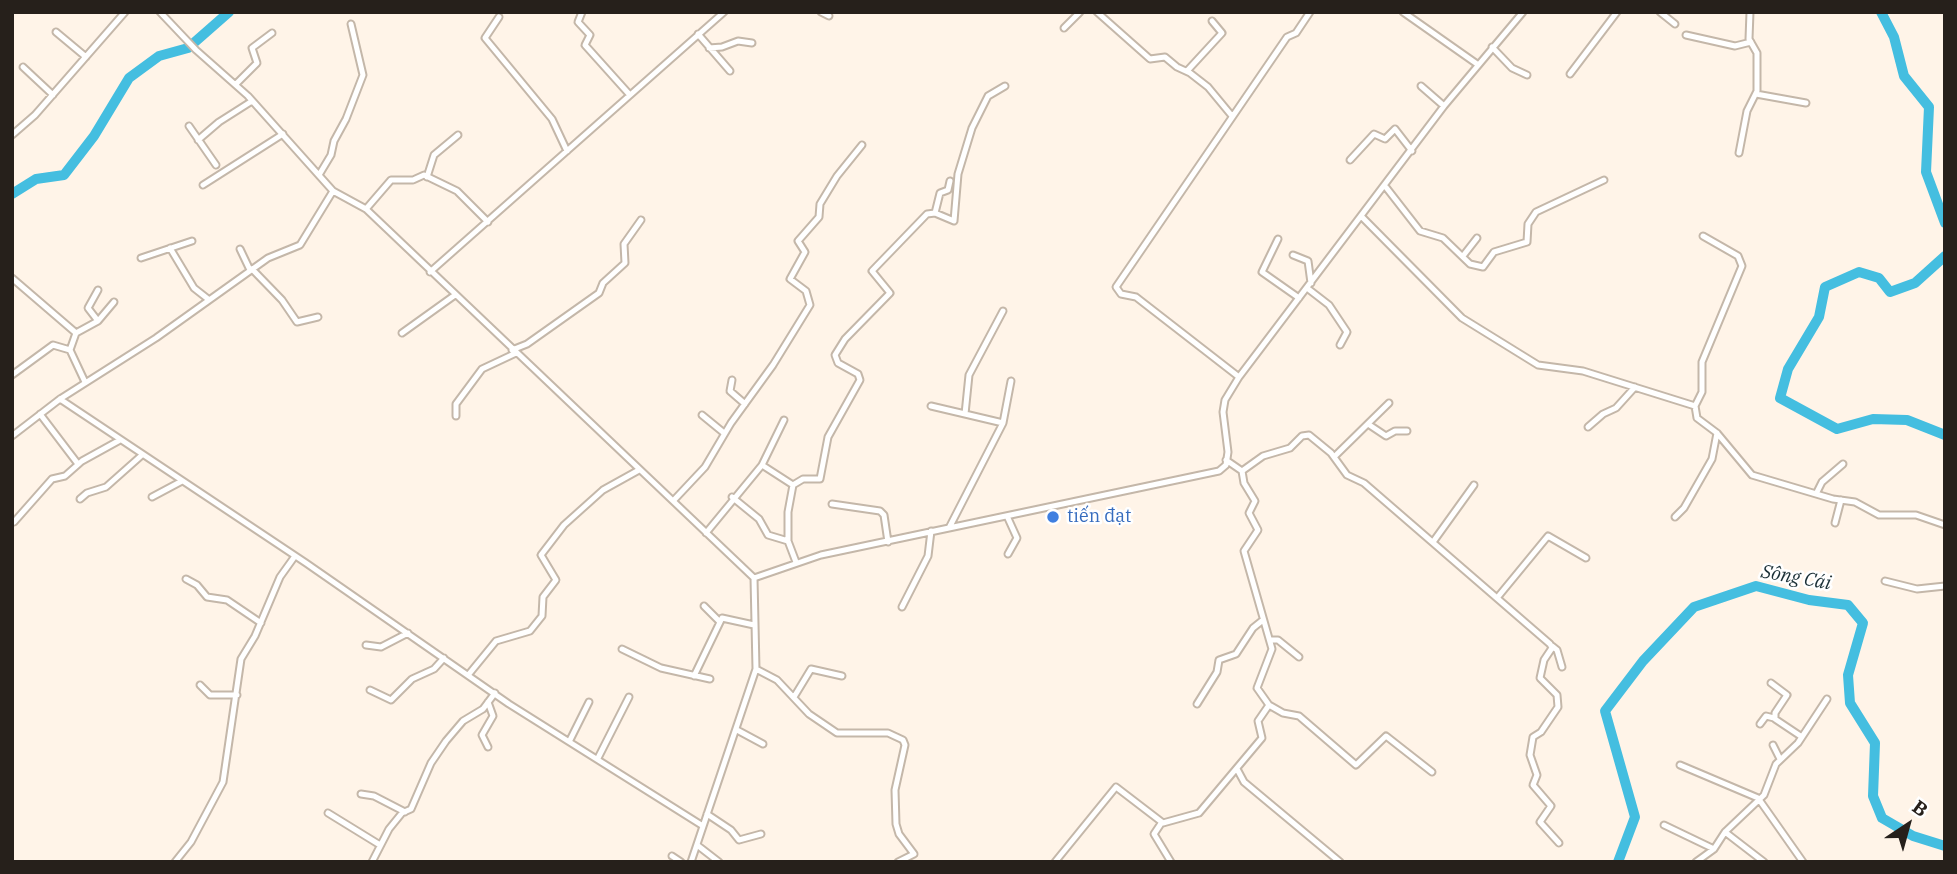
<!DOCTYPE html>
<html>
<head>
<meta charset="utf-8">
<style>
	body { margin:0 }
	#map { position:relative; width:1957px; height:874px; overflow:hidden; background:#fff4e8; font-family:"IBM Plex Serif",serif }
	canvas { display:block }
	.frame { position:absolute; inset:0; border:14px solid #26201b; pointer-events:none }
	.north { position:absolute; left:1873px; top:790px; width:70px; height:70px; -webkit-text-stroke:5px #fff; paint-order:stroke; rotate:36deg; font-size:19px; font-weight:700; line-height:28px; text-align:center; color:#26201b }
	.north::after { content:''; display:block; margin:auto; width:24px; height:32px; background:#26201b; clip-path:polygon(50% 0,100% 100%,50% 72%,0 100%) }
</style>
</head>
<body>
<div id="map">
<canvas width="1957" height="874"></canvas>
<div class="frame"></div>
<div class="north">B</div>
</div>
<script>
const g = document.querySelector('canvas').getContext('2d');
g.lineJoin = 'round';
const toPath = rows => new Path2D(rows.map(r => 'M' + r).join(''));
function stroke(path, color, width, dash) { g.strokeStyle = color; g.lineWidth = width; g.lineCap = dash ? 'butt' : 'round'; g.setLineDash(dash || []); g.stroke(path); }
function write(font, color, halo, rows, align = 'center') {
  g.font = font + ' "IBM Plex Serif",serif'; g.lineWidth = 5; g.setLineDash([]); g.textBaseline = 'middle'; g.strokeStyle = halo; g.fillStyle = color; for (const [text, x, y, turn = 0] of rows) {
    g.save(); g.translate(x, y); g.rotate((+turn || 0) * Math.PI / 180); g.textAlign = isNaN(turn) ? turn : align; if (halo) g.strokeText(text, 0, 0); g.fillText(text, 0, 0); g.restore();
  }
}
const river = toPath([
	[1881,12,1894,37,1904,76,1929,107,1926,172,1945,223],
	[12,194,36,179,64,175,94,136,129,78,159,56,188,48,229,12],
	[1945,256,1915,283,1890,292,1879,278,1859,272,1825,287,1819,317,1788,369,1780,398,1837,429,1873,419,1907,420,1945,435],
	[1618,862,1635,817,1605,711,1643,661,1694,607,1756,586,1809,600,1848,605,1863,623,1848,675,1850,703,1875,743,1873,796,1882,818,1913,836,1945,846]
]);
const street = toPath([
	[160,12,196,50,248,96,333,191,366,209,754,578,756,669,691,862],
	[582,12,578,22,590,35,585,45,629,94],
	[821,12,829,16],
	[1097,12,1150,59,1165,57,1177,67,1190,73,1208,87,1232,116],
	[1403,12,1477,64],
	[1660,12,1675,24],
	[499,17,485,38,552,119,567,151],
	[1064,28,1080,12],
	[56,32,86,57],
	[698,34,730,71],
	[1686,35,1735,46,1751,42],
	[1492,47,1512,68,1527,75],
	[709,48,722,47,738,41,752,43],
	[23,67,53,95],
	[1187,71,1222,33,1212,21],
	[1570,74,1617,12],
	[236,84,257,63,252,48,272,33],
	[1421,86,1444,106],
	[1756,94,1806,103],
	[189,126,216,165],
	[12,135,35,115,125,12],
	[198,140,219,122,252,101],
	[1739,153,1747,111,1757,91,1757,53,1749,39,1750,12],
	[1350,160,1374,134,1385,139,1395,129,1412,151],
	[319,175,331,155,334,141,346,119,363,75,351,24],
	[427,177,434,155,458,135],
	[203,185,283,134],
	[1385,186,1420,231,1443,238,1470,264,1483,267,1494,252,1527,242,1528,224,1536,212,1604,180],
	[366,209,391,180,413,180,424,175,457,191,488,222],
	[935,213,940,193,948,190,950,181],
	[1362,217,1462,318,1538,365,1583,371,1695,406],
	[1703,236,1738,256,1742,266,1702,362,1702,392,1695,406,1697,418,1717,433,1752,475,1833,499,1855,502,1879,515,1916,515,1945,525],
	[1278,239,1262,272,1299,298],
	[170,248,194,288,208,299],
	[240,249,250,270],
	[1293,255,1308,261,1311,283],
	[1463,256,1477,238],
	[141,258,192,241],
	[252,269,282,300,297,322,318,317],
	[430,272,724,12],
	[12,278,76,333,70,350,85,382],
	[1307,288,1329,305,1347,332,1340,345],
	[98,321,88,308,98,290],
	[76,333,98,321,114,302],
	[402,333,455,295],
	[512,350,527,344,599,293,603,283,625,263,624,244,641,220],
	[12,375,53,345,70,350],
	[1239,377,1136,297,1121,294,1116,287,1287,37,1296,33,1310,12],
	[732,380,730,391,745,404],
	[60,399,306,563,509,704,703,826],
	[931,406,965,414],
	[40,414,78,464],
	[702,415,724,433],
	[456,416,456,404,482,369,516,353],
	[1003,423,1011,381],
	[1368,424,1386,436,1395,431,1407,431],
	[1588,427,1603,414,1616,408,1635,387],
	[12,436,60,399,156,338,268,258,300,245,333,191],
	[1334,457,1389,403],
	[762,465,793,485,803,479,820,479,828,437,860,380,858,374,838,363,835,355,845,339,890,293,872,271,927,214,935,213,954,221,958,174,972,128,988,96,1005,86],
	[1242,471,1263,456,1290,448,1302,436,1309,435,1331,453,1347,475,1364,483,1550,644,1552,648,1544,660,1540,678,1557,695,1558,707,1541,732,1533,737,1530,755,1537,775,1533,785,1551,806,1540,822,1559,843],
	[793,485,788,512,788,541,796,562],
	[1816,494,1822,482,1843,464],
	[152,497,182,481],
	[732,497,759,519,768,535,788,541],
	[80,499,87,493,106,487,142,455],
	[674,500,705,467,731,423,773,365,810,305,806,291,790,279,805,252,798,241,819,217,820,204,837,176,862,145],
	[832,504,880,511,884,515,888,542],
	[1007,516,1017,538,1008,554],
	[1675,517,1684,508,1712,459,1717,433],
	[14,522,52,479,65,476,82,461,120,440],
	[1835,523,1841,500],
	[949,528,1003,423,965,414,969,375,1003,311],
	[706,533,762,465,784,420],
	[1433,542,1474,485],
	[754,578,821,555,1219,471,1226,465,1228,452,1223,412,1225,400,1239,377,1444,106,1523,12],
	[186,579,197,585,207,597,227,600,261,623],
	[1885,581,1917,589,1945,586],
	[1497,598,1548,536,1586,558],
	[704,606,719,621],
	[902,607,928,556,931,531],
	[1270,640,1278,640,1299,657],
	[366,645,381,647,408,633],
	[1552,646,1557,650,1562,667],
	[622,649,661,668,710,679],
	[756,669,777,680,809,714,837,733,888,733,903,740,905,745,895,790,896,824,899,834,914,854,898,862],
	[469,674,496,641,530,631,542,616,543,597,556,580,541,555,564,525,603,490,639,470],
	[694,676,722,618,754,625],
	[1771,683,1787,695,1775,713,1775,719,1802,737],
	[200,685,210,695,237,695],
	[370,690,391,700,412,679,434,669,444,658],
	[794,697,811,669,842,676],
	[1197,704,1217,672,1219,660,1236,654,1253,628,1263,620],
	[1269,705,1283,713,1299,716,1356,765,1386,736,1432,772],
	[1760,724,1766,716,1774,718],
	[737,730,763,744],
	[570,740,589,702],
	[1773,745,1780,759],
	[488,747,482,735,493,716,488,702],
	[598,758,629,697],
	[1680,765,1758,798,1803,862],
	[1237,769,1244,782,1340,862],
	[361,794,374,796,405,812],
	[328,813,380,845],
	[707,814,731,830,739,840,761,834],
	[1162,822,1154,834,1171,862],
	[1664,825,1714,849],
	[1725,832,1764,862],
	[697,845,719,862],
	[672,856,681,862],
	[175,862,191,842,223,782,241,659,255,636,280,577,295,556],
	[372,862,389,829,402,813,411,809,431,763,446,741,463,721,483,709,495,693],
	[1055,862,1116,787,1163,823,1199,813,1262,738,1258,721,1269,705,1257,688,1272,649,1244,551,1258,530,1249,513,1255,501,1244,483,1242,471,1226,460],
	[1696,862,1714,849,1725,832,1764,795,1776,764,1798,743,1827,699]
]);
const markers = [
	[1053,517,7,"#3f7fe0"]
];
const shopNames = [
	["tiến đạt",1067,517]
];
const waterNames = [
	["Sông Cái",1796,578,10]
];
stroke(river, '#44bee0', 10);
stroke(street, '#c4b7a9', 9);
stroke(street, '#fff', 5);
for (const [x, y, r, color] of markers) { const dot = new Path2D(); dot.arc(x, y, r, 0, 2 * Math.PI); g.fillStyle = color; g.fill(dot); stroke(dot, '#fff', 2.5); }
write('18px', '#366cbe', '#fff', shopNames, 'left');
write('italic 19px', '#1a2f36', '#fff', waterNames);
</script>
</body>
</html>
